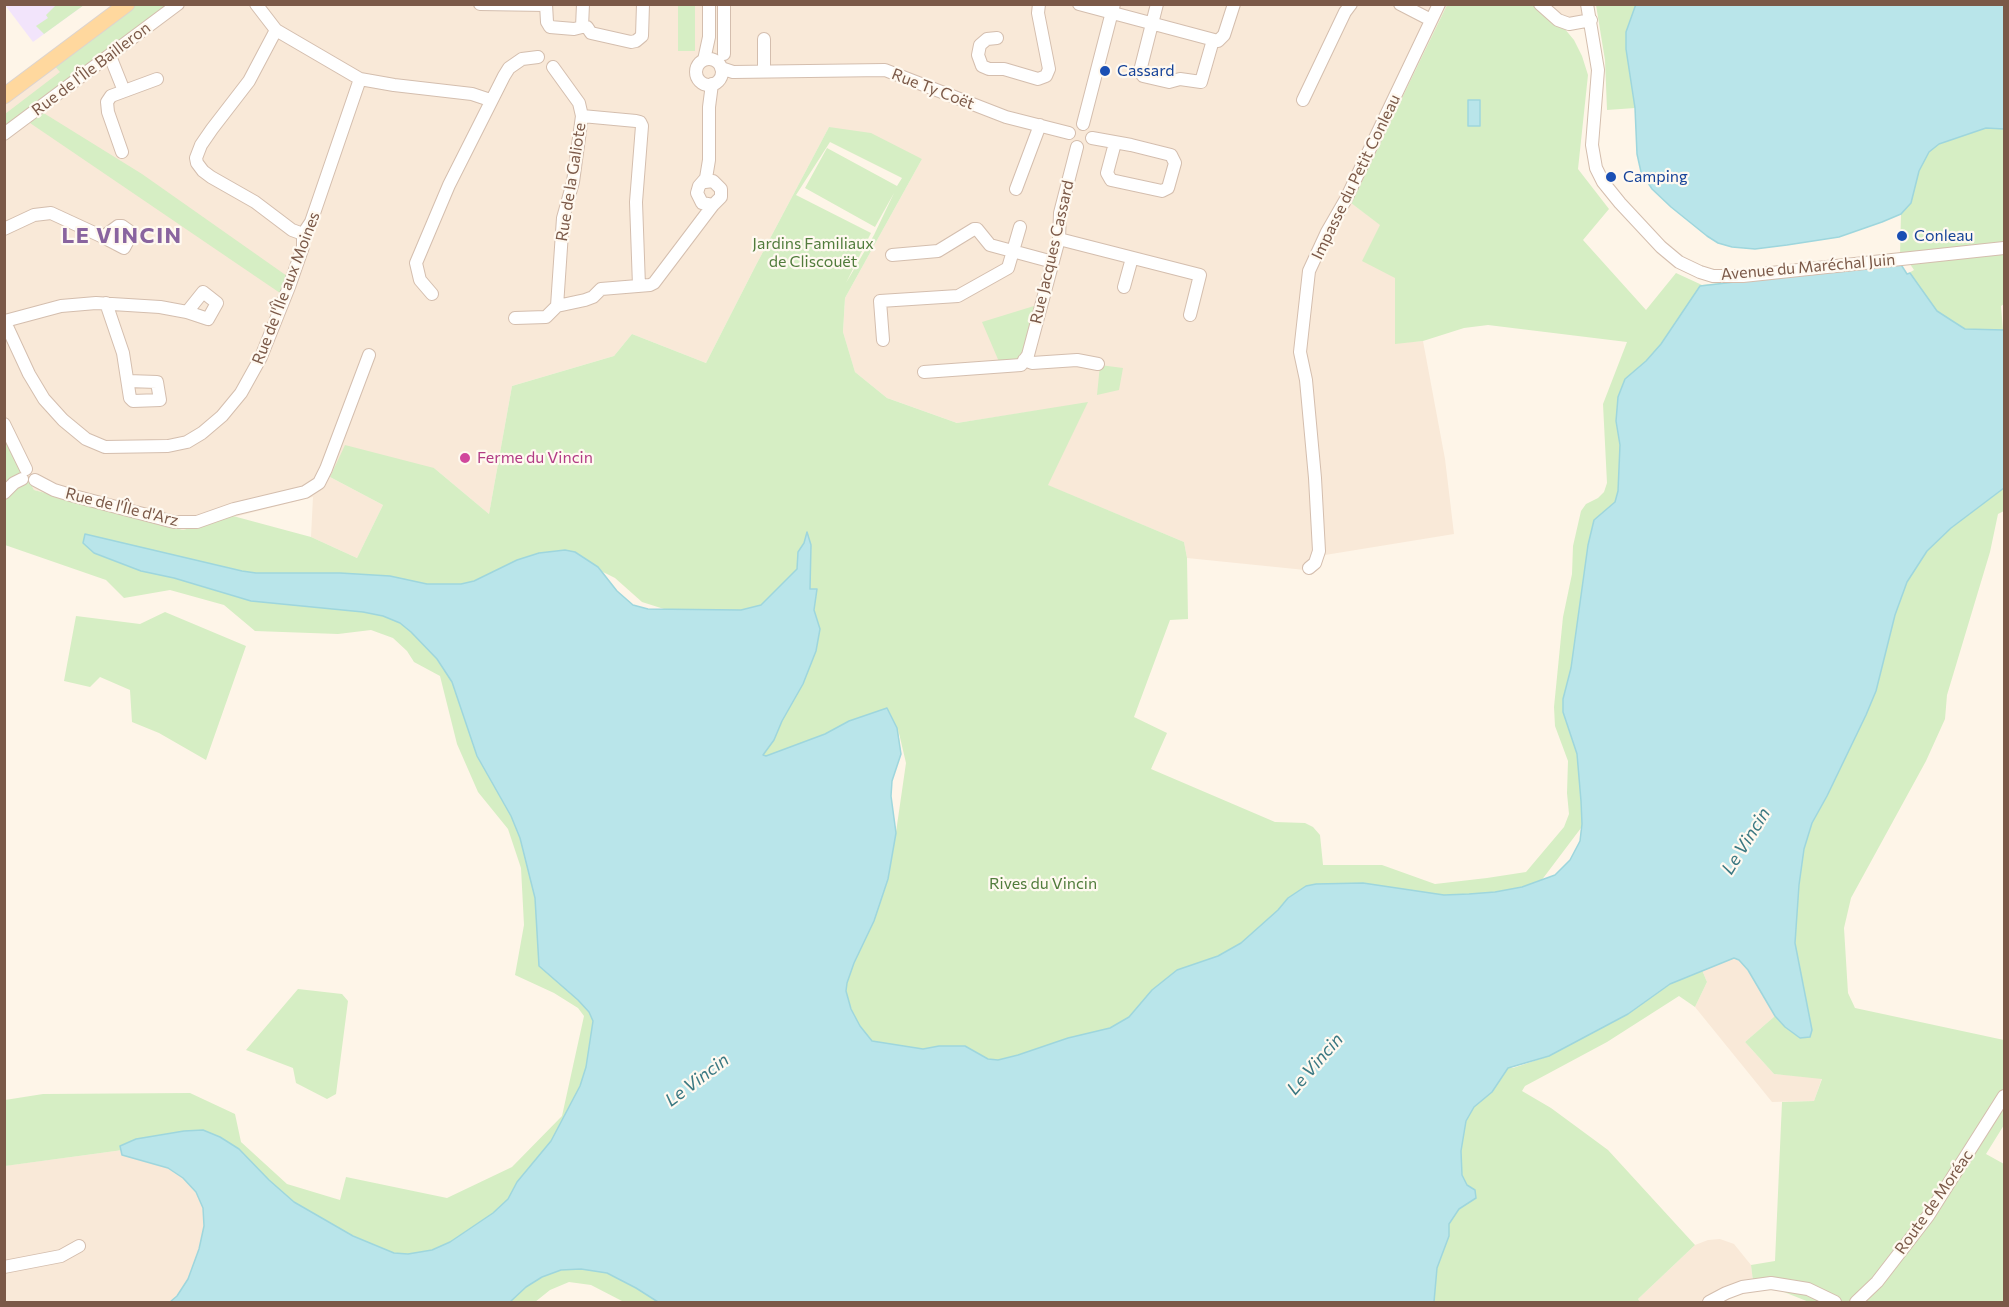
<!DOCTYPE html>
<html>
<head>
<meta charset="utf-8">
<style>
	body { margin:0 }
	#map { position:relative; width:2009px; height:1307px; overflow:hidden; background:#fef5e8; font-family:Commissioner,sans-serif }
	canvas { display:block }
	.frame { position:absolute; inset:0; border:6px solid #7b5948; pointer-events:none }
</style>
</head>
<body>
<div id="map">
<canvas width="2009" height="1307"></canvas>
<div class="frame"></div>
</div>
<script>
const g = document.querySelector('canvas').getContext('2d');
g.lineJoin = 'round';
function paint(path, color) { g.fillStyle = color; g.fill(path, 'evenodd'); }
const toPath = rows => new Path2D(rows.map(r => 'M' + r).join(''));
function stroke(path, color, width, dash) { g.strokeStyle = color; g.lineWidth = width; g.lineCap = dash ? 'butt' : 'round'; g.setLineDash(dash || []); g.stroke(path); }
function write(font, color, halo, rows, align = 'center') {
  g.font = font + ' Commissioner,sans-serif'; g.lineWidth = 4.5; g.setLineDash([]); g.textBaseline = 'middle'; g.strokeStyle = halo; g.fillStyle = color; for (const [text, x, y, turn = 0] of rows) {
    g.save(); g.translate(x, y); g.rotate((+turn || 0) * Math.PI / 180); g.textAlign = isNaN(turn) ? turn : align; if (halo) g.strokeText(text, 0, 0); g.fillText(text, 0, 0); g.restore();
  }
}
const residential = toPath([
	[1596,4,1564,28,1535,5],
	[131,5,1447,5,1351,203,1381,225,1395,278,1395,343,1423,341,1445,459,1454,534,1325,555,1315,571,1187,558,1184,542,1047,485,1087,403,957,423,887,398,855,372,843,332,845,298,922,159,829,127,756,265,706,363,632,334,614,356,512,386,489,514,434,468,330,477,383,505,357,558,311,537,313,497,183,530,34,490,5,434,5,99],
	[1734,958,1739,960,1748,970,1775,1016,1745,1042,1774,1074,1822,1078,1814,1101,1772,1102,1695,1007,1707,982,1702,970],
	[130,1149,217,1192,190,1302,5,1302,4,1166],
	[1720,1239,1734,1244,1751,1265,1754,1289,1729,1295,1718,1302,1640,1302,1638,1299,1695,1245,1708,1240]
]);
const education = toPath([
	[5,5,84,5,33,42]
]);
const green = toPath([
	[56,5,84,5,44,34,36,26,48,18,46,15],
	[133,5,172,5,5,129,5,114,60,72,53,64],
	[678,5,695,5,695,51,678,51],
	[1447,5,1535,5,1564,28,1574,40,1582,56,1588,75,1578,169,1609,209,1583,240,1646,310,1676,273,1702,285,1900,263,1907,274,1914,270,1908,261,2004,252,2004,304,2001,306,2004,342,1981,342,1942,337,1858,357,1799,387,1776,421,1769,651,1757,728,1716,791,1655,873,1600,899,1504,927,1439,935,1421,946,1373,964,1161,1126,1096,1160,1061,1156,1025,1118,1006,1093,975,1076,920,1063,881,1061,861,1054,770,997,764,964,762,927,731,877,729,824,732,792,730,763,719,733,702,707,682,694,674,671,629,650,609,650,597,641,591,616,581,594,553,587,491,593,472,587,432,590,387,588,387,576,360,582,286,578,278,586,299,600,332,601,393,612,402,623,415,627,436,644,453,667,469,652,487,627,500,620,520,618,536,624,547,643,543,661,553,689,602,710,643,717,680,747,696,780,694,847,690,883,707,921,719,976,721,1005,714,1032,690,1052,637,1084,598,1131,563,1191,520,1242,496,1261,518,1293,555,1262,647,1151,676,1127,701,1113,744,1102,777,1106,832,1138,876,1186,938,1272,984,1295,1006,1302,621,1302,622,1301,591,1285,569,1282,550,1290,535,1302,190,1302,210,1285,218,1262,222,1238,217,1192,177,1166,130,1149,5,1166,5,1100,43,1094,190,1093,235,1114,241,1142,287,1184,340,1200,346,1177,447,1198,512,1167,562,1116,584,1016,578,1008,554,993,515,975,524,925,521,868,508,829,478,792,457,744,440,676,414,662,407,651,393,638,371,630,338,634,255,631,224,605,170,590,124,598,106,580,5,545,4,434,34,490,183,530,233,516,311,537,357,558,383,505,330,477,345,445,434,468,489,514,512,386,614,356,632,334,706,363,756,265,829,127,871,133,922,159,845,298,843,332,855,372,887,398,957,423,1088,402,1048,485,1184,542,1187,558,1188,619,1170,620,1134,717,1167,733,1151,769,1275,822,1305,823,1313,827,1320,835,1323,865,1382,865,1435,884,1487,878,1526,872,1564,827,1569,814,1567,793,1568,761,1555,726,1554,707,1563,617,1572,574,1573,546,1581,511,1586,504,1598,498,1604,492,1607,483,1603,404,1627,342,1488,325,1464,328,1423,341,1395,344,1395,278,1362,261,1380,225,1351,203],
	[830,142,902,178,897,186,827,148,805,188,875,227,894,193,874,235,846,283,871,233,796,195],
	[603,572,615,578,642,602,664,609,648,609,633,605,617,591],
	[898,729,906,763,896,832,891,796,892,781,901,754],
	[1581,828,1580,841,1570,860,1555,875,1541,881],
	[180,1135,214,1143,237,1158,246,1166,247,1173,224,1159,209,1162,189,1148,150,1145,131,1148,147,1138],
	[1596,5,1856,5,1830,188,2004,112,2004,244,1900,255,1901,214,1839,237,1787,245,1755,249,1732,247,1707,236,1671,207,1652,189,1641,172,1637,154,1635,108,1607,110,1605,60],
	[42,112,142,174,287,276,280,293,30,123],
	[1034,306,1023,359,1000,364,982,322],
	[1100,365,1123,368,1119,390,1097,395],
	[2004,488,2004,511,1998,514,1990,552,1947,695,1945,719,1926,761,1851,898,1844,928,1848,993,1855,1008,2004,1040,2004,1125,1986,1154,2004,1164,2004,1302,1809,1302,1774,1288,1754,1289,1751,1265,1775,1261,1782,1102,1814,1101,1822,1079,1774,1074,1745,1042,1775,1016,1785,1027,1800,1038,1810,1036,1812,1030,1795,943,1799,885,1804,849,1812,823,1827,796,1866,715,1876,691,1895,615,1907,582,1927,551,1951,528],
	[165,612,246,646,206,760,159,733,132,722,130,690,100,677,90,687,64,681,76,616,140,624],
	[1702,970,1707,982,1695,1007,1679,996,1607,1042,1525,1086,1522,1091,1551,1108,1608,1150,1695,1245,1638,1299,1640,1302,1065,1302,1470,1058,1513,1068,1549,1056,1628,1014,1670,984],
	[298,989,342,994,348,1001,336,1094,327,1099,296,1083,293,1068,246,1050]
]);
const water = toPath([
	[1636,4,2004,5,2004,129,1986,128,1939,144,1929,152,1919,171,1911,203,1901,214,1882,222,1839,237,1787,245,1755,249,1732,247,1718,243,1707,236,1671,207,1652,189,1641,172,1637,154,1635,108,1626,49,1626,32,1636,4],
	[1468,100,1480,100,1480,126,1468,126,1468,100],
	[1900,263,1907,274,1910,273,1937,311,1954,322,1965,329,2004,330,2004,488,1951,528,1927,551,1907,582,1895,615,1876,691,1866,715,1827,796,1812,823,1804,849,1799,885,1795,943,1812,1030,1810,1037,1800,1038,1785,1027,1775,1016,1748,970,1739,960,1734,958,1670,984,1628,1014,1549,1056,1508,1068,1492,1092,1474,1107,1466,1121,1461,1151,1462,1175,1467,1185,1475,1190,1476,1198,1459,1209,1449,1224,1449,1236,1437,1268,1434,1302,658,1302,636,1288,607,1273,581,1269,561,1270,542,1277,526,1287,510,1302,170,1302,177,1296,188,1279,199,1249,204,1226,203,1208,196,1192,183,1178,168,1168,122,1155,120,1146,136,1139,184,1131,203,1130,220,1137,239,1149,269,1180,294,1202,353,1236,394,1253,408,1254,432,1250,450,1242,493,1213,508,1199,517,1182,551,1141,580,1086,586,1067,593,1021,589,1012,578,1000,539,966,535,898,520,838,511,816,477,756,452,682,437,659,411,632,400,623,383,616,363,612,251,601,174,578,141,571,94,553,83,543,85,534,242,571,256,573,340,573,390,576,427,584,461,584,474,581,517,560,539,553,565,550,575,552,598,567,617,591,633,605,648,609,741,610,761,605,797,569,798,552,804,543,807,532,811,545,810,589,817,589,814,610,820,629,816,651,803,684,782,721,774,740,763,755,766,756,825,734,849,721,887,708,897,728,901,754,892,781,891,796,896,833,888,879,874,921,854,963,847,983,846,991,851,1009,860,1026,872,1041,923,1049,939,1046,965,1046,988,1059,998,1060,1018,1055,1068,1038,1110,1028,1129,1017,1152,990,1177,970,1218,956,1241,943,1278,910,1288,898,1306,886,1316,884,1363,883,1444,895,1469,894,1495,892,1522,887,1555,875,1570,860,1580,841,1582,824,1581,801,1577,754,1563,712,1563,699,1571,668,1588,545,1594,520,1615,502,1618,491,1620,445,1616,421,1618,397,1625,379,1646,361,1661,344,1700,286,1900,263]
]);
const minor = toPath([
	[256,4,276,30,360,79,394,85,472,94,490,100],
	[480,4,546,5],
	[546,4,547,22,550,27,574,29,582,27],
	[583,4,582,27,587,27,591,33,631,42,636,41,642,36,643,4],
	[724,4,724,54],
	[1079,4,1218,41,1224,35,1234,4],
	[1157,4,1140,71,1143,76,1169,82,1180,79,1201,82,1213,40],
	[1400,4,1431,20],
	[1540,4,1558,20,1569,24,1591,20],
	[1587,4,1598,70,1592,145,1596,168,1603,182,1620,203,1661,247,1679,262,1700,272,1713,276,1743,276,2004,248],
	[276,30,249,81,212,129,201,145,196,158,197,163,203,171,211,177,255,202,292,230,303,234],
	[997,38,987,39,980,45,978,55,982,66,989,69,1004,69,1038,79,1046,76,1049,69,1038,13,1039,4],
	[110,56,124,91],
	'696 72a13 13 0 1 1 26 0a13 13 0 1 1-26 0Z',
	[704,60,709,37,709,4],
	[553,67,579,103,582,116,573,182,563,218,557,306],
	[721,68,733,72,885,70,1006,117,1069,133],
	[764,70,764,39],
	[1303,100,1345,12,1351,4],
	[582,116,636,121,640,122,642,126,636,202,639,286],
	[1083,124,1114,4],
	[4,134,178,4],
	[1092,138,1131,145,1171,155,1175,163,1168,188,1162,191,1111,180,1107,173,1115,143],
	[122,152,108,112,107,102,111,96,157,79],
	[705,182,713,181,721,189,721,197,713,205,702,203,697,193,699,186,706,178,709,160,709,107,712,84],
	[1016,189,1040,125],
	[118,226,122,226,132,233,124,248,103,237,118,226],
	[4,229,34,215,51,213,103,237],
	[1059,239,1200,275,1190,315],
	[892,255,938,251,974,229,977,229,990,245,1053,262],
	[1124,287,1132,258],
	[203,292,217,303,208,319,187,312,203,292],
	[432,294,420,280,416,263,449,185,504,76,509,68,522,59,538,57],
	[106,303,123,353,130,398,133,401,160,400,157,382,128,381],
	[515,318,546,317,557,306,585,300,593,297,601,289,650,285,654,283,713,205],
	[4,320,29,374,44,399,63,420,86,439,105,447,168,446,187,442,202,433,222,416,241,393,261,357,289,287,303,247,303,234,311,222,360,79],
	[5,321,61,306,96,303,160,307,187,312],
	[883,340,880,301,958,296,1008,268,1020,227],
	[1024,360,1032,363,1077,360,1098,364],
	[924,372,1021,365,1028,355,1059,239,1060,213,1077,147],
	[4,424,26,469],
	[35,480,54,490,74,496,174,522,197,522,234,509,305,492,319,483,326,469,369,355],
	[4,493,14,483,22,479],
	[1309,568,1315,563,1319,551,1315,478,1306,380,1300,352,1309,271,1327,232,1346,199,1439,4],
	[4,1267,61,1256,79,1246],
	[1709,1302,1726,1293,1742,1287,1771,1283,1808,1289,1835,1302],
	[1856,1302,1877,1282,1928,1216,2004,1096]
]);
const major = toPath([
	[4,96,127,4]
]);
const markers = [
	[1105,71,6,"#1a4fb4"],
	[1611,177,6,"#1a4fb4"],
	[1902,236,6,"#1a4fb4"],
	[465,458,6,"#d1479c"]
];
const streetNames = [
	["Rue de l'Île Bailleron",91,69,-37],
	["Rue Ty Coët",933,89,21],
	["Impasse du Petit Conleau",1356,177,-64],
	["Rue de la Galiote",571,182,-81],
	["Rue Jacques Cassard",1052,252,-77],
	["Avenue du Maréchal Juin",1808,267,-5],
	["Rue de l'Île aux Moines",286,288,-69],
	["Rue de l'Île d'Arz",122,507,14],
	["Route de Moréac",1934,1202,-55]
];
const transitNames = [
	["Cassard",1117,71],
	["Camping",1623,177],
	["Conleau",1914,236]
];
const parkNames = [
	["Jardins Familiaux",813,244],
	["de Cliscouët",813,262],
	["Rives du Vincin",1043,884]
];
const hotelNames = [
	["Ferme du Vincin",477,458]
];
const waterNames = [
	["Le Vincin",1746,841,-58],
	["Le Vincin",1315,1064,-49],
	["Le Vincin",697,1080,-37]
];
const districtNames = [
	["LE VINCIN",122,236]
];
paint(residential, '#f9e9d8');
paint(education, '#f2e4fb');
paint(green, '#d6eec4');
paint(water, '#b9e5ea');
stroke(water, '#9ed6dd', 1.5);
stroke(minor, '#d4beae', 14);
stroke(major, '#ddd4cf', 17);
stroke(minor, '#fff', 12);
stroke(major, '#ffd89e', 15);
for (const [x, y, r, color] of markers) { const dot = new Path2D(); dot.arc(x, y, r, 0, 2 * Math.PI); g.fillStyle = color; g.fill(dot); stroke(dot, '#fff9f0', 2); }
write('16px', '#7b5948', '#fff9f0', streetNames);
write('16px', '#164399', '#fff9f0', transitNames, 'left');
write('16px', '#517c3c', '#fff9f0', parkNames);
write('16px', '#b23c85', '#fff9f0', hotelNames, 'left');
write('italic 18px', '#3a7882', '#fff9f0', waterNames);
g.letterSpacing = '1.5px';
write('bold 22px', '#89649f', '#fff9f0', districtNames);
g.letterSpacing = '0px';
</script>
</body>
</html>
